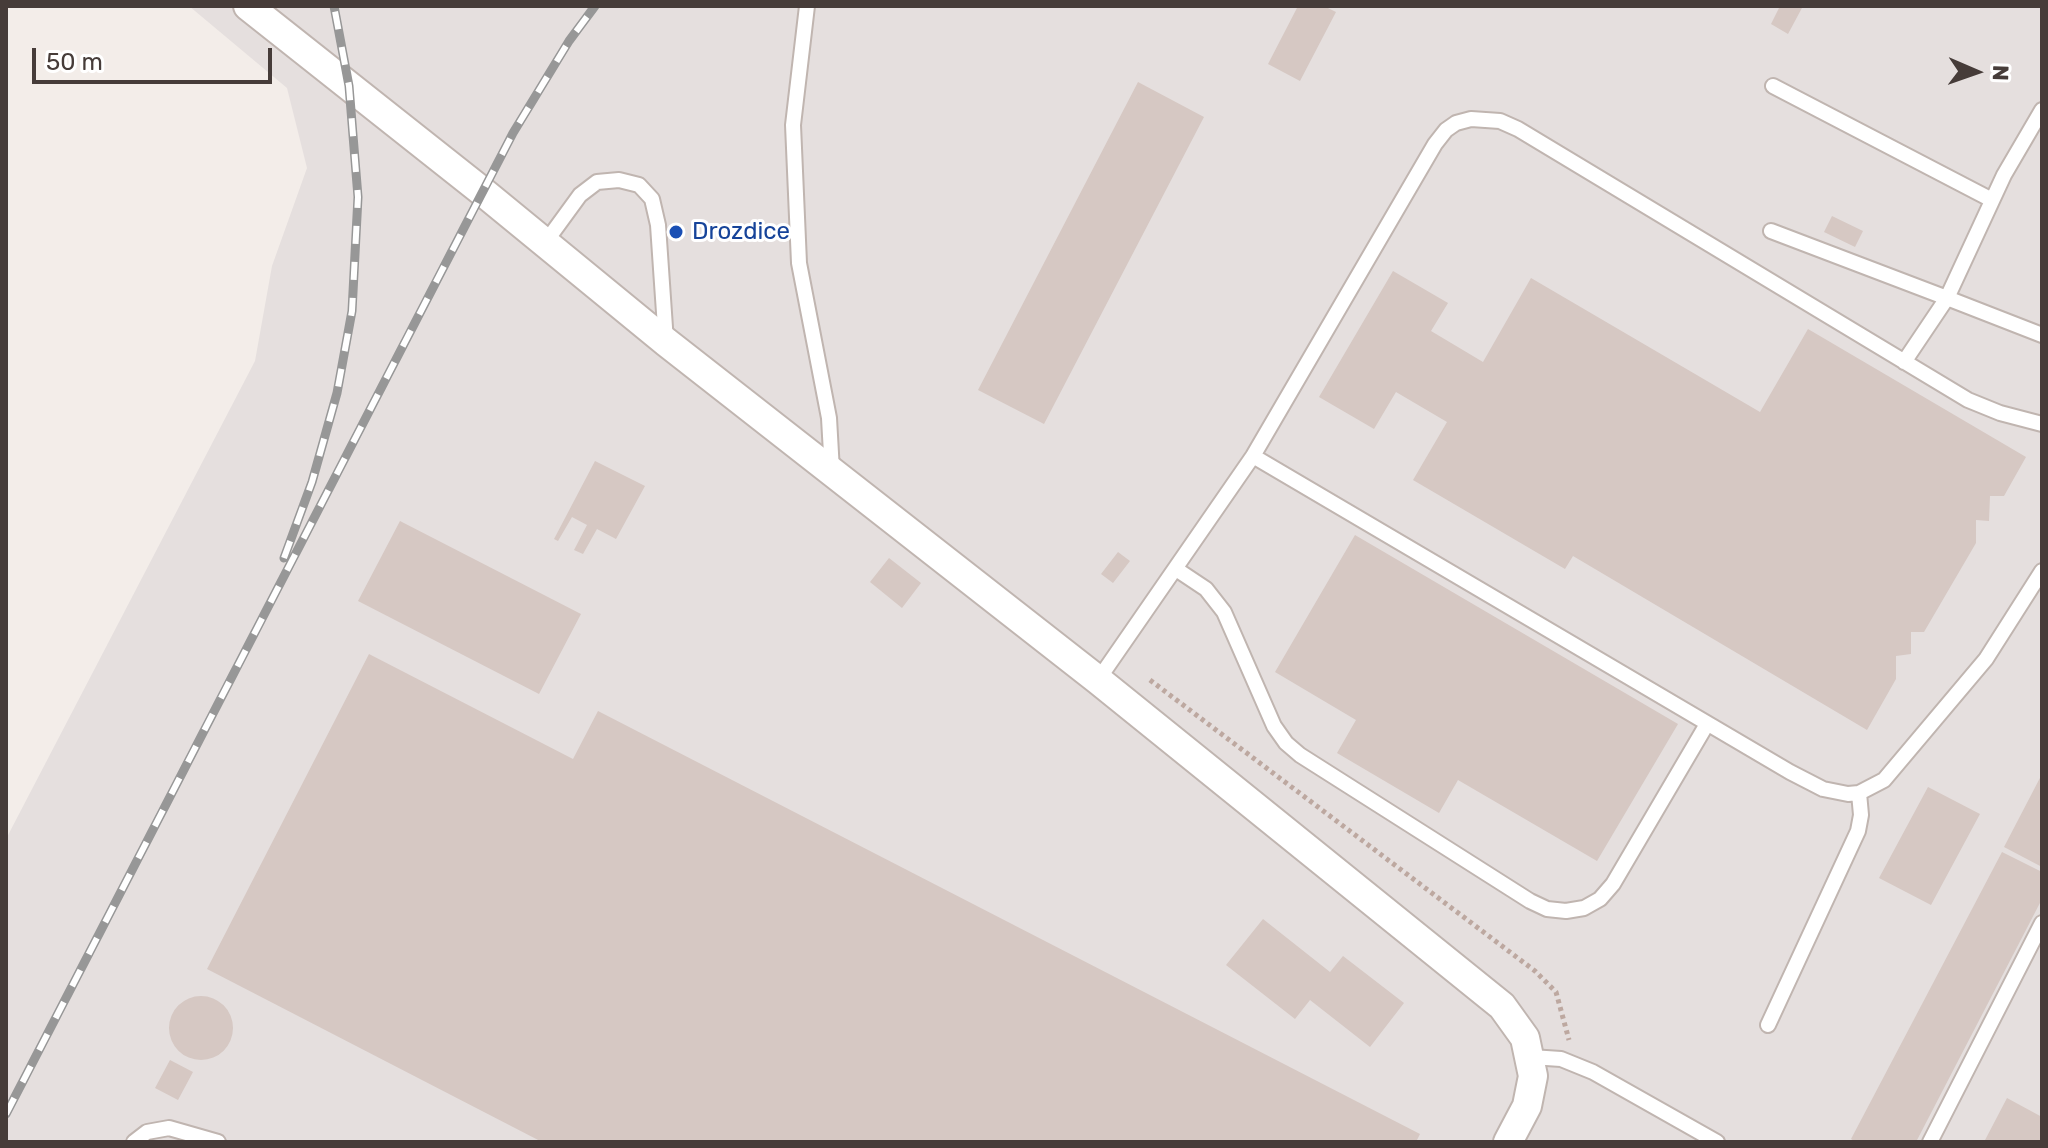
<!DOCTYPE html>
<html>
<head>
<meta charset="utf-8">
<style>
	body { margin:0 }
	#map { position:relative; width:2048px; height:1148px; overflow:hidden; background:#f3ede9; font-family:Rubik,sans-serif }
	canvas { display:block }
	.frame { position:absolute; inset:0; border:8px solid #463c39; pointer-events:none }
	.north { position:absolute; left:1936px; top:32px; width:80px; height:80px; -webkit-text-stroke:6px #fff; paint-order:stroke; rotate:92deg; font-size:22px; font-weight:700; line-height:32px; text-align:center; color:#463c39 }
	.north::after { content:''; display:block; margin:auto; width:28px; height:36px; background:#463c39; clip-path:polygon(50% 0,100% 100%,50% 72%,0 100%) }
	.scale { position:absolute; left:32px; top:48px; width:240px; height:36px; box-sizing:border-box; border:4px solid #463c39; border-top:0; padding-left:10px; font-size:24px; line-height:28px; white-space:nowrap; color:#463c39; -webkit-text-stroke:6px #fff; paint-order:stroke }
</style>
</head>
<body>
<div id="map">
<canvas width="2048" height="1148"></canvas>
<div class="frame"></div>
<div class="north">N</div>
<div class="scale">50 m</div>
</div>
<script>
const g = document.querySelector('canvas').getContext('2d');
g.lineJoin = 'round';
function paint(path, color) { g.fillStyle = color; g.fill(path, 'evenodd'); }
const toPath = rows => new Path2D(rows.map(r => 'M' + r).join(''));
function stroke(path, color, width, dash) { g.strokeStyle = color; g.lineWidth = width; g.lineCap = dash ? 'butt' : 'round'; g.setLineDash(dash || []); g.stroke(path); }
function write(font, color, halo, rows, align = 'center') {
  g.font = font + ' Rubik,sans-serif'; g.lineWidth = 6; g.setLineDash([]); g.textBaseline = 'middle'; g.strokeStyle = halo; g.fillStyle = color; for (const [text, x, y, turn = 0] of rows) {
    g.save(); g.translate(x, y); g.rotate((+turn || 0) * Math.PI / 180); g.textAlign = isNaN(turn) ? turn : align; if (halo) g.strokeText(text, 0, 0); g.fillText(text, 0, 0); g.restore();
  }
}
const industrial = toPath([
	[189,6,2042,6,2042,1142,6,1142,6,839,255,361,272,266,307,168,287,88]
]);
const building = toPath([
	[1298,6,1324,6,1336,12,1300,81,1268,64],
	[1780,6,1803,6,1788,34,1771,24],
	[1138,82,1204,117,1044,424,978,390],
	[1832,216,1863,231,1855,247,1824,232],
	[1393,271,1448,303,1431,331,1483,362,1531,278,1760,412,1808,329,2026,457,2004,496,1990,496,1989,521,1976,520,1976,543,1924,632,1911,632,1911,654,1896,656,1896,679,1867,730,1573,556,1565,569,1413,480,1447,422,1396,392,1374,429,1319,397],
	[595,461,645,486,616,539,597,529,583,554,574,550,587,525,572,517,558,541,554,539],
	[400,521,581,614,539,694,358,601],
	[1355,535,1678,724,1597,861,1458,780,1439,813,1337,753,1356,720,1275,672],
	[1118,552,1130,561,1113,583,1101,574],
	[889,558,921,583,902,608,870,582],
	[369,654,573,759,598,711,1420,1134,1416,1142,542,1142,207,969],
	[2042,774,2042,867,2004,847],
	[1928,787,1980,814,1931,905,1879,878],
	[2002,852,2042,872,2042,899,1916,1142,1856,1142,1851,1139],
	[1263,919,1330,972,1343,956,1404,1003,1370,1047,1310,1000,1295,1019,1226,965],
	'169 1028a32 32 0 1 1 64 0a32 32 0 1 1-64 0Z',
	[170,1060,193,1072,178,1100,155,1088],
	[2007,1098,2042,1117,2042,1142,1984,1142]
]);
const path = toPath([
	[1150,680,1535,971,1556,992,1569,1040]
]);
const service = toPath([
	[807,6,793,125,799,263,829,418,832,471],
	[1773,86,1992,200],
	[1771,231,1947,298,2004,175,2042,110],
	[545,243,580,195,597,182,619,180,639,185,652,199,658,225,666,342],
	[1904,362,1947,298,2042,335],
	[1253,456,1790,772,1823,789,1848,794,1859,793],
	[1176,569,1206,589,1224,612,1274,726,1286,743,1300,755,1530,901,1547,909,1566,911,1584,908,1600,899,1613,884,1707,724],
	[1098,680,1253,456,1435,144,1446,130,1456,123,1471,119,1500,121,1518,129,1968,400,2000,413,2042,424],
	[1768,1025,1858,831,1861,815,1859,793,1884,780,1986,659,2042,571],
	[1531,1057,1561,1059,1593,1072,1717,1142],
	[134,1142,147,1132,169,1128,218,1142],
	[1930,1142,2042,923]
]);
const minor = toPath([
	[248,6,483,192,666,342,1098,680,1502,1006,1525,1038,1533,1076,1527,1106,1508,1142]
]);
const rail = toPath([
	[284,558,312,482,337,393,352,311,358,197,349,86,334,6],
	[6,1114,513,133,569,41,595,6]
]);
const markers = [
	[676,232,8,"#1a4fb4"]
];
const transitNames = [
	["Drozdice",692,232]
];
paint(industrial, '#e5dfde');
paint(building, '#d6c8c3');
stroke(service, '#c0b5b0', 18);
stroke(minor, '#c0b5b0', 32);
stroke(path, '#bda8a0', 5, [4, 4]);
stroke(service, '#fff', 14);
stroke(minor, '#fff', 28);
stroke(rail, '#979797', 9);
stroke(rail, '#fff', 6, [18]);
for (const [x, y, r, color] of markers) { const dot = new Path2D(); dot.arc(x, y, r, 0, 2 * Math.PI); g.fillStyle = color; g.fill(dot); stroke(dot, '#fff', 3); }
write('24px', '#164399', '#fff', transitNames, 'left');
</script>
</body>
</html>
